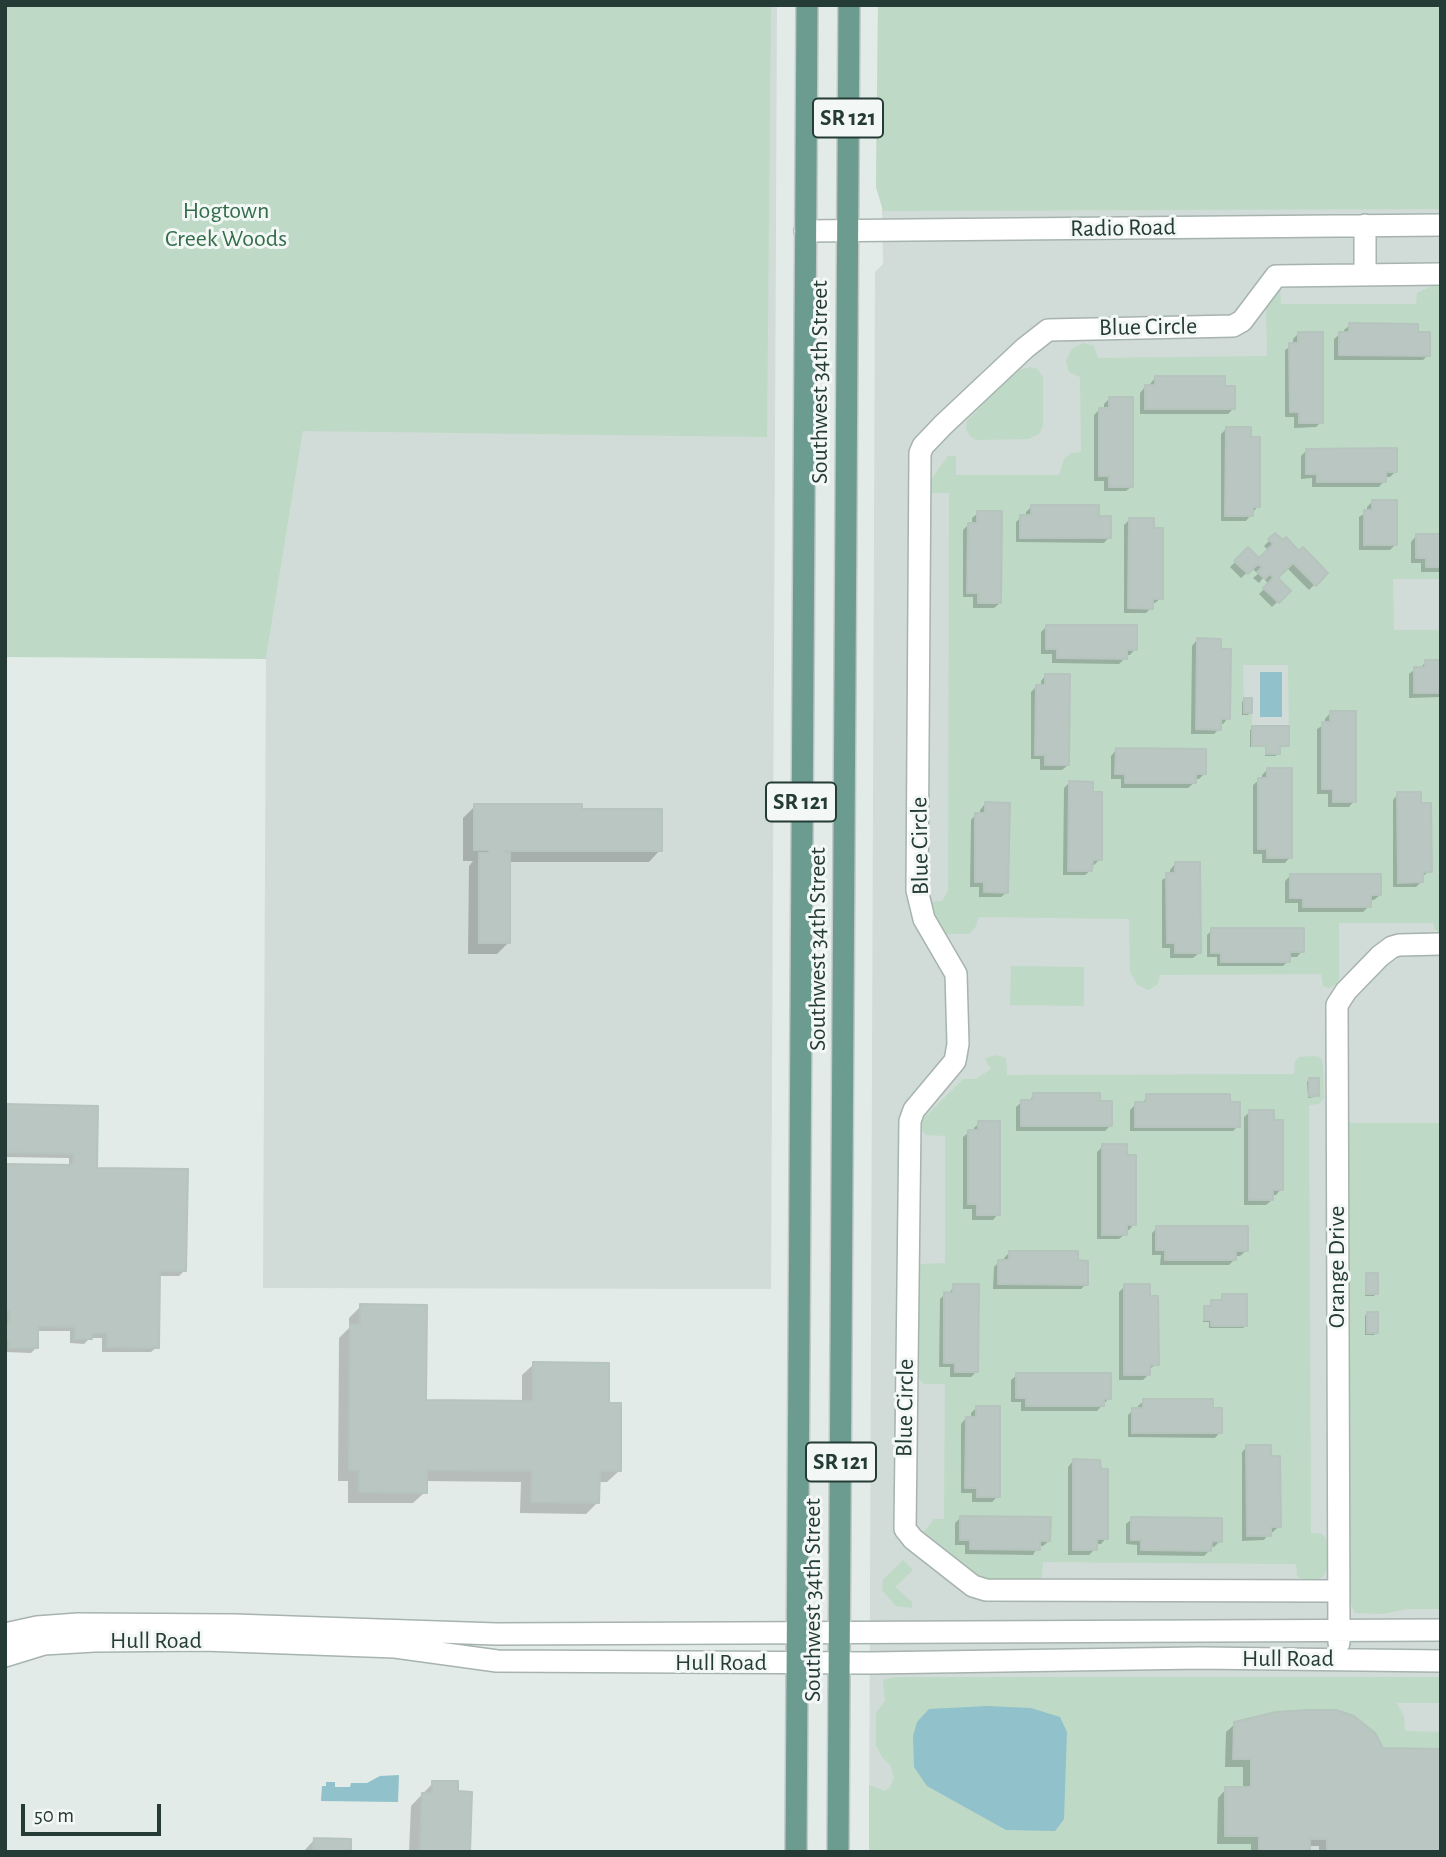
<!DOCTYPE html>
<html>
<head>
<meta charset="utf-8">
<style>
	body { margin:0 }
	#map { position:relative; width:1446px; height:1857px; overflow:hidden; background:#e3ebe8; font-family:"Alegreya Sans",sans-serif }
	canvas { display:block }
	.frame { position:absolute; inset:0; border:7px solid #253b35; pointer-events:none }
	.scale { position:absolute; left:21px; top:1804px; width:140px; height:32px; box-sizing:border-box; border:4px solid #253b35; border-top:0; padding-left:9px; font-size:21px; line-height:24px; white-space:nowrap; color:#253b35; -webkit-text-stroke:5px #f3f8f6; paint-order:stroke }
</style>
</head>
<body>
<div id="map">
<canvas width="1446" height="1857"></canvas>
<div class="frame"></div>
<div class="scale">50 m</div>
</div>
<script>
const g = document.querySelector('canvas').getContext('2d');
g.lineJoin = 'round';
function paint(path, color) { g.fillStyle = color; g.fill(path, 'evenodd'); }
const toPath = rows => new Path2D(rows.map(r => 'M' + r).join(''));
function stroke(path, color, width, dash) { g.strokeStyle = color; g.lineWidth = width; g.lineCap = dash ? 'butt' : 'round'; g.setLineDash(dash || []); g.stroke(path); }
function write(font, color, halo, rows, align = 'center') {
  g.font = font + ' "Alegreya Sans",sans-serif'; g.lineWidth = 6; g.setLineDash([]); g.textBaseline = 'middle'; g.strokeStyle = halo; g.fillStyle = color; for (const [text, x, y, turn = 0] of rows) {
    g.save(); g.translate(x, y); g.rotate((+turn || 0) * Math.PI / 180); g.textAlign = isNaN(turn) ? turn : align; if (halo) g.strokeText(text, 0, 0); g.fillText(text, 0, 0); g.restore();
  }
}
const built = toPath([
	[303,5,777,5,771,1289,263,1288,266,659,303,431],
	[878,5,1441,5,1441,1852,869,1852,875,272,883,264,882,204,876,187]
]);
const green = toPath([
	[5,5,771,5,767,437,303,431,266,659,5,657],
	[878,5,1441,5,1441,209,883,211,876,187],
	[1432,286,1441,286,1441,534,1416,534,1416,558,1426,558,1426,567,1441,567,1441,579,1393,579,1394,630,1441,630,1441,660,1425,660,1425,667,1414,668,1414,693,1441,693,1441,934,1435,929,1433,923,1339,923,1339,979,1337,984,1329,988,1323,986,1321,974,1160,975,1158,984,1149,990,1137,985,1130,971,1129,919,979,917,975,928,969,934,946,934,929,908,929,902,942,901,948,891,949,493,932,493,928,491,927,485,948,456,956,456,956,475,1059,475,1064,459,1071,453,1081,452,1080,377,1069,372,1066,361,1072,349,1083,343,1094,346,1098,358,1267,356,1266,303,1280,287,1281,304,1416,304,1417,293],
	[1350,323,1418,324,1418,332,1430,333,1430,355,1339,355,1339,332,1349,332],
	[1298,332,1323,422,1299,423,1299,412,1290,412,1289,343,1298,343],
	[1155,376,1225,376,1225,386,1235,386,1235,409,1145,409,1145,386,1155,385],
	[1109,397,1133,397,1133,487,1109,487,1109,476,1099,476,1099,408,1109,408],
	[1226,427,1250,427,1251,437,1260,438,1260,507,1253,507,1253,516,1225,515],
	[1306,449,1396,448,1397,472,1386,472,1385,482,1317,482,1317,474,1306,474],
	[1372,500,1397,500,1397,545,1364,545,1364,510,1372,510],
	[1031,505,1111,516,1111,537,1020,515,1031,515],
	[977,511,1002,511,1001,603,978,603,978,593,967,592,968,523,977,523],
	[1129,518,1154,518,1154,528,1163,529,1163,598,1153,599],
	[1275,533,1283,540,1286,537,1299,551,1303,548,1328,573,1316,585,1293,563,1278,578,1291,591,1278,603,1264,588,1273,578,1270,574,1265,579,1258,564,1248,574,1235,561,1259,558,1273,544,1269,539],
	[1046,625,1137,625,1137,650,1127,650,1126,659,1057,658,1057,649,1046,649],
	[1197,638,1221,639,1221,649,1231,650,1230,719,1221,719,1221,730,1196,729],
	[1243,665,1288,665,1289,745,1280,746,1279,754,1267,754,1266,746,1252,745,1252,713,1244,713],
	[1046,674,1070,674,1069,765,1045,765,1044,755,1035,754,1036,685,1045,685],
	[1330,712,1355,802,1333,802,1333,789,1322,789,1322,722,1330,722],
	[1116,748,1206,749,1206,774,1196,774,1195,783,1126,783,1125,774],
	[1267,768,1292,768,1291,858,1267,858,1267,849,1258,848,1258,779,1267,778],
	[1069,782,1093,782,1092,871,1068,870],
	[1421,792,1421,803,1431,803,1432,872,1423,872,1423,882,1398,883,1397,793],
	[985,802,1009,803,1008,892,984,892,984,882,975,882,975,813,985,813],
	[1175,863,1200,863,1200,953,1175,953,1175,943,1167,943,1166,873,1175,873],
	[1290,874,1381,874,1381,895,1371,895,1370,907,1303,907,1303,898,1290,898],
	[1031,367,1037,369,1043,377,1043,425,1039,434,1029,439,976,440,971,437,966,430,967,421,1015,371],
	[1011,966,1084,967,1084,1006,1010,1005],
	[995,1055,1006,1058,1007,1075,1294,1074,1295,1062,1299,1057,1315,1056,1321,1058,1323,1065,1324,1098,1319,1104,1309,1105,1311,1533,1322,1534,1327,1540,1328,1566,1323,1577,1315,1581,1303,1580,1297,1576,1296,1564,1043,1562,1042,1577,1038,1581,988,1582,923,1533,934,1519,944,1519,945,1384,924,1384,916,1375,917,1268,921,1264,945,1263,945,1136,926,1135,921,1129,921,1121,963,1079,976,1079,991,1069,985,1059],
	[1034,1093,1100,1093,1100,1101,1112,1101,1112,1126,1021,1126,1021,1101,1033,1100],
	[1146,1102,1240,1102,1240,1127],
	[1249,1110,1273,1110,1274,1120,1283,1121,1283,1189,1273,1190,1273,1200,1249,1200],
	[979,1121,1000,1121,977,1204,968,1204,968,1130,978,1130],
	[1126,1144,1127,1155,1102,1235,1102,1145],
	[1157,1226,1247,1226,1248,1251,1236,1251,1235,1260,1166,1260,1165,1250,1156,1250],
	[1009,1251,1078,1251,1078,1260,1088,1261,1088,1284,999,1284,998,1260,1009,1260],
	[954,1284,979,1284,978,1372,955,1372,955,1363,944,1362,944,1293,953,1293],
	[1149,1284,1150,1296,1158,1296,1159,1364,1150,1365,1150,1375,1124,1375,1124,1285],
	[1222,1294,1246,1294,1246,1326,1211,1326,1211,1320,1204,1320,1204,1306,1211,1306,1211,1300,1222,1300],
	[1026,1398,1111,1399,1104,1399,1104,1406,1026,1406],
	[1144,1399,1213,1399,1213,1408,1222,1409,1222,1433,1143,1408],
	[976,1406,999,1497,977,1497,977,1488,965,1487,966,1417,976,1417],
	[1246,1445,1271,1445,1271,1456,1280,1456,1281,1527,1271,1527,1271,1536,1247,1535],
	[1073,1460,1100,1460,1101,1469,1108,1470,1108,1539,1097,1539,1096,1550,1073,1550],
	[960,1516,1050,1517,1050,1541,1040,1541,1040,1550,970,1549,970,1540,960,1540],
	[1131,1517,1221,1518,1222,1541,1212,1541,1211,1551,1142,1550,1141,1540,1131,1539],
	[1348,1123,1441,1123,1441,1609,1407,1609,1382,1614,1355,1613,1350,1602],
	[903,1560,913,1570,895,1587,912,1602,912,1608,896,1606,882,1590,883,1580],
	[896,1677,1441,1677,1441,1703,1397,1703,1404,1717,1405,1731,1441,1732,1441,1749,1383,1748,1375,1733,1361,1720,1336,1710,1276,1712,1234,1722,1233,1758,1251,1759,1251,1787,1225,1836,1259,1836,1259,1852,869,1852,869,1785,885,1791,890,1787,894,1778,891,1766,882,1757,876,1745,876,1713,885,1701,883,1680]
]);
const water = toPath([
	[1260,672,1282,672,1282,717,1260,717],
	[987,1706,1031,1708,1060,1717,1067,1732,1064,1819,1055,1831,1006,1830,927,1786,914,1767,913,1736,917,1722,929,1709],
	[399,1775,398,1802,321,1801,322,1786,326,1786,326,1782,335,1782,335,1787,350,1787,351,1783,367,1783,380,1776]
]);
const shadow = toPath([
	[1350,325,1417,334,1428,355,1423,360,1334,360,1334,339,1340,334,1344,334,1344,330],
	[1298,334,1321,422,1316,427,1294,428,1294,417,1285,417,1285,350,1293,345,1293,339],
	[1155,378,1224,388,1234,408,1228,414,1140,414,1140,393,1145,387,1150,387,1150,384],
	[1109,399,1132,486,1126,491,1104,491,1104,481,1094,481,1094,415,1100,409,1104,409,1104,404],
	[1226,429,1258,506,1246,521,1221,521,1221,434],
	[1306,451,1395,472,1390,477,1384,477,1384,481,1379,487,1312,487,1312,478,1301,479,1301,456],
	[1373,501,1396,544,1390,550,1359,550,1359,517,1367,512,1367,507],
	[1031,507,1097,517,1109,537,1104,543,1016,542,1016,522,1021,517,1026,517,1026,512],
	[978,513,1000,603,994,608,973,608,973,597,963,597,963,530,969,524,972,524,972,518],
	[1130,519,1161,598,1155,603,1151,603,1151,608,1146,613,1124,613,1124,525],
	[1275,535,1326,573,1309,590,1286,567,1275,578,1289,591,1272,607,1259,594,1269,584,1263,578,1259,583,1253,578,1258,574,1252,568,1241,578,1230,567,1248,550,1259,561,1269,551,1264,546],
	[1416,536,1441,536,1441,572,1421,572,1421,563,1411,563,1411,542],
	[1047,626,1135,649,1130,655,1125,655,1125,658,1119,664,1052,663,1052,654,1041,654,1041,632],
	[1197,640,1228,718,1223,724,1219,724,1219,729,1214,734,1191,734,1192,646],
	[1426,661,1441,661,1441,697,1409,698,1409,674,1415,669,1420,669],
	[1046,675,1068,765,1062,770,1040,770,1040,759,1031,759,1031,692,1036,687,1041,687,1041,681],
	[1244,700,1250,712,1248,715,1242,715,1242,702],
	[1330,713,1354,801,1349,807,1328,807,1328,794,1317,794,1317,729,1325,724,1325,719],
	[1253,728,1287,745,1278,747,1276,756,1265,756,1265,747,1250,747,1250,730],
	[1116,750,1204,774,1199,779,1194,779,1194,783,1188,788,1121,788,1121,779,1111,779,1111,756],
	[1268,769,1290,857,1285,863,1262,863,1262,854,1253,854,1253,785,1259,780,1262,780,1262,775],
	[1069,783,1100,859,1094,865,1091,865,1091,870,1085,875,1063,875,1064,788],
	[1398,794,1430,871,1421,877,1421,882,1416,887,1393,887,1393,800],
	[985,804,1007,892,1001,897,979,897,979,887,970,887,971,820,976,814,980,814,980,810],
	[475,806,580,810,660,850,649,862,509,862,509,942,497,954,468,954,469,866,473,861,463,861,463,818],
	[1175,864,1199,953,1193,958,1170,958,1170,948,1162,948,1162,880,1170,875,1170,870],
	[1290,876,1380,895,1374,900,1369,900,1369,906,1363,912,1298,912,1298,903,1285,903,1285,881],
	[1212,930,1302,951,1297,957,1288,957,1288,961,1283,966,1217,966,1217,957,1207,957,1207,935],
	[1309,1079,1318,1095,1315,1097,1308,1098,1307,1082],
	[1034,1094,1099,1102,1110,1126,1105,1131,1016,1131,1016,1107,1022,1102,1029,1102],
	[1147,1096,1228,1103,1238,1126,1233,1131,1130,1131,1130,1110,1136,1104,1142,1104],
	[5,1106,96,1107,95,1169,184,1271,179,1276,158,1276,157,1347,151,1352,102,1352,102,1338,90,1338,84,1344,70,1343,70,1331,36,1331,36,1348,31,1353,5,1352,5,1165,69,1166,69,1158,5,1157],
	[1250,1112,1281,1189,1276,1195,1272,1195,1272,1200,1266,1205,1244,1205,1244,1117],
	[979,1123,998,1214,993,1220,972,1220,972,1209,963,1209,963,1137,969,1132,974,1132,974,1128],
	[1103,1146,1134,1224,1129,1230,1125,1230,1125,1234,1119,1239,1097,1239,1097,1152],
	[1157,1228,1246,1251,1240,1256,1234,1256,1234,1260,1229,1265,1160,1265,1161,1255,1152,1255,1152,1233],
	[1010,1252,1076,1262,1086,1284,1081,1289,993,1289,994,1267,999,1262,1004,1262,1004,1258],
	[1367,1275,1376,1294,1374,1296,1365,1296,1365,1277],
	[954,1286,977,1371,971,1377,950,1377,950,1367,939,1367,940,1299,945,1294,949,1294],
	[1125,1286,1157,1364,1149,1369,1149,1374,1143,1380,1119,1380,1119,1292],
	[1223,1296,1245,1326,1243,1328,1209,1328,1209,1322,1203,1322,1203,1310,1209,1307,1211,1302,1220,1302],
	[361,1306,424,1402,522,1403,522,1375,534,1364,607,1405,619,1471,607,1482,598,1482,598,1502,586,1514,520,1513,521,1482,425,1481,425,1492,413,1503,348,1503,348,1481,338,1481,339,1338,349,1328,349,1318],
	[1367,1313,1377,1332,1374,1335,1365,1335,1365,1316],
	[1017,1375,1109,1398,1097,1411,1021,1411,1021,1402,1011,1402,1011,1380],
	[1144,1401,1211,1410,1220,1432,1215,1438,1128,1437,1128,1415,1133,1410,1138,1410,1138,1406],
	[976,1408,998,1496,992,1502,972,1502,972,1493,961,1493,961,1424,966,1418,971,1418,971,1413],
	[1247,1447,1279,1526,1273,1532,1270,1532,1264,1540,1242,1541,1242,1452],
	[1073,1461,1106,1538,1101,1544,1095,1544,1095,1549,1089,1555,1068,1555,1068,1467],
	[960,1518,1049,1541,1043,1546,1038,1546,1033,1555,965,1554,965,1545,955,1545,955,1523],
	[1132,1519,1220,1541,1214,1547,1210,1546,1210,1550,1204,1556,1137,1555,1137,1545,1126,1544,1126,1524],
	[1235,1724,1382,1750,1441,1852,1319,1852,1319,1846,1309,1846,1309,1852,1251,1852,1251,1844,1217,1844,1218,1798,1226,1789,1243,1789,1243,1767,1225,1767,1226,1732],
	[433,1783,468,1852,409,1852,411,1806],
	[314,1840,349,1852,303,1852]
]);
const building = toPath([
	[1349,323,1418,324,1418,332,1430,332,1430,356,1339,355,1339,332,1349,332,1349,323],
	[1298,332,1323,332,1323,423,1299,423,1299,412,1290,412,1289,343,1298,343,1298,332],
	[1155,376,1225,376,1225,386,1235,386,1235,409,1145,409,1145,385,1155,385,1155,376],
	[1109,397,1133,397,1133,487,1109,487,1109,476,1099,476,1099,408,1109,408,1109,397],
	[1226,427,1251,427,1251,437,1260,437,1260,507,1253,507,1253,516,1225,516,1226,427],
	[1397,448,1397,472,1386,472,1386,482,1317,482,1317,474,1306,474,1306,449,1397,448],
	[1372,500,1397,500,1397,545,1364,545,1364,510,1372,510,1372,500],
	[1031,505,1099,505,1099,516,1111,516,1111,538,1020,538,1020,515,1031,515,1031,505],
	[977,511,1002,511,1001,603,978,603,978,593,967,593,968,523,977,523,977,511],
	[1129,518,1154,518,1154,528,1163,528,1163,599,1153,599,1153,609,1128,608,1129,518],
	[1275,533,1283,540,1286,537,1299,551,1303,547,1328,573,1316,586,1293,563,1278,578,1291,591,1279,603,1263,588,1273,578,1270,574,1265,579,1257,572,1262,567,1258,564,1248,574,1234,561,1248,547,1259,558,1273,544,1268,539,1275,533],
	[1416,534,1441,534,1441,567,1426,567,1426,558,1416,558,1416,534],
	[1046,625,1137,625,1137,650,1127,650,1127,659,1057,658,1057,649,1046,649,1046,625],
	[1197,638,1221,639,1221,649,1231,649,1230,719,1221,719,1221,730,1196,729,1197,638],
	[1425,660,1441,660,1441,693,1414,693,1414,667,1425,667,1425,660],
	[1045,674,1070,674,1069,765,1045,765,1045,755,1035,755,1036,685,1045,685,1045,674],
	[1244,698,1252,698,1252,713,1244,713,1244,698],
	[1330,711,1356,711,1356,802,1333,802,1333,789,1322,789,1322,722,1330,722,1330,711],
	[1252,726,1289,726,1289,746,1280,746,1280,754,1266,754,1266,746,1252,746,1252,726],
	[1116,748,1206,749,1206,774,1196,774,1196,783,1125,783,1125,774,1115,774,1116,748],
	[1267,768,1292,768,1292,858,1267,858,1267,849,1258,849,1258,778,1267,778,1267,768],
	[1069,781,1093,782,1093,792,1102,792,1102,860,1093,860,1092,871,1068,871,1069,781],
	[1397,792,1421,792,1421,803,1431,803,1432,872,1423,872,1423,882,1398,883,1397,792],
	[985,802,1010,803,1008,893,984,892,984,882,975,882,975,813,985,813,985,802],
	[474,804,582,804,582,809,662,809,662,851,504,851,504,853,510,853,510,943,479,943,479,853,489,853,489,850,474,850,474,804],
	[1175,862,1200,862,1201,953,1175,953,1175,943,1167,943,1166,873,1175,873,1175,862],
	[1290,874,1381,874,1381,895,1371,895,1371,907,1303,907,1303,898,1290,898,1290,874],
	[1211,928,1304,928,1304,952,1290,952,1290,962,1221,962,1221,953,1211,953,1211,928],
	[1309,1078,1319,1078,1319,1096,1309,1096,1309,1078],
	[1033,1093,1100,1093,1100,1101,1112,1101,1112,1126,1021,1126,1021,1100,1033,1100,1033,1093],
	[1146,1094,1230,1094,1230,1102,1240,1102,1240,1127,1135,1127,1135,1102,1146,1102,1146,1094],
	[5,1104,98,1106,97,1168,188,1169,186,1271,160,1271,159,1348,107,1347,107,1333,92,1333,92,1339,75,1339,75,1327,38,1326,38,1348,9,1348,9,1340,5,1340,5,1325,9,1325,10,1310,5,1310,5,1164,73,1165,74,1154,5,1152,5,1104],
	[1249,1110,1274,1110,1274,1120,1283,1120,1283,1190,1273,1190,1273,1200,1249,1200,1249,1110],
	[978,1121,1000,1121,1000,1215,977,1215,977,1204,968,1204,968,1130,978,1130,978,1121],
	[1102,1144,1127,1144,1127,1155,1136,1155,1136,1225,1127,1225,1127,1235,1102,1235,1102,1144],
	[1156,1226,1248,1226,1248,1251,1236,1251,1236,1260,1165,1260,1165,1250,1156,1250,1156,1226],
	[1009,1251,1078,1251,1078,1260,1088,1261,1088,1285,998,1284,998,1260,1009,1260,1009,1251],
	[1366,1273,1378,1273,1378,1294,1366,1294,1366,1273],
	[953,1284,979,1284,978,1372,955,1372,955,1363,944,1363,944,1292,953,1293,953,1284],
	[1124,1284,1150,1284,1150,1296,1158,1296,1159,1365,1150,1365,1150,1375,1124,1375,1124,1284],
	[1222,1294,1247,1294,1247,1326,1211,1326,1211,1320,1204,1320,1204,1306,1211,1306,1211,1300,1222,1300,1222,1294],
	[360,1304,427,1305,426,1400,533,1401,533,1362,609,1363,609,1403,621,1403,621,1471,600,1471,599,1503,531,1502,532,1471,427,1470,427,1493,359,1492,359,1470,349,1470,350,1324,360,1324,360,1304],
	[1367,1312,1378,1312,1378,1333,1367,1333,1367,1312],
	[1016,1373,1111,1373,1111,1399,1104,1399,1104,1406,1026,1406,1026,1398,1016,1398,1016,1373],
	[1143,1399,1213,1399,1213,1408,1222,1408,1222,1433,1132,1433,1132,1408,1143,1408,1143,1399],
	[976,1406,1000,1406,1000,1497,977,1497,977,1488,965,1488,966,1417,976,1417,976,1406],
	[1246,1445,1271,1445,1271,1456,1280,1456,1281,1527,1271,1527,1271,1536,1247,1536,1246,1445],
	[1073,1459,1100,1460,1101,1469,1108,1469,1108,1539,1097,1539,1097,1550,1073,1550,1073,1459],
	[960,1516,1051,1517,1050,1541,1040,1541,1040,1550,970,1549,970,1540,960,1540,960,1516],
	[1131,1517,1222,1518,1222,1542,1212,1541,1211,1551,1141,1550,1141,1540,1131,1540,1131,1517],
	[1306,1710,1336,1710,1354,1716,1375,1733,1383,1748,1441,1749,1441,1852,1327,1852,1327,1839,1310,1839,1310,1852,1259,1852,1259,1836,1225,1836,1225,1787,1251,1787,1251,1759,1233,1759,1234,1722,1276,1712,1306,1710],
	[432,1781,458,1781,458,1791,472,1792,470,1852,420,1852,422,1793,432,1793,432,1781],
	[314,1838,351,1839,351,1852,313,1852,314,1838]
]);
const minor = toPath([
	[1365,225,1365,275],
	[805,231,1441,225],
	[1339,1591,986,1590,973,1586,913,1539,905,1529,910,1121,914,1110,955,1061,958,1044,956,974,924,919,917,890,920,453,923,446,943,425,1025,348,1048,330,1233,326,1242,321,1276,276,1441,274],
	[5,1634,37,1627,78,1624,234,1625,496,1634,1441,1630],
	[1339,1643,1337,1005,1346,991,1380,956,1392,947,1399,945,1441,944],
	[5,1656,44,1644,94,1641,204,1640,395,1647,497,1661,870,1663,1200,1658,1441,1661]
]);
const major = toPath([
	[796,1852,807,5],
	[838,1852,849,5]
]);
const shields = [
	[848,118,70],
	[801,802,70],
	[841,1462,70]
];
const shieldNames = [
	["SR 121",848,118],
	["SR 121",801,802],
	["SR 121",841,1462]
];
const parkNames = [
	["Hogtown",226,211],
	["Creek Woods",226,239]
];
const streetNames = [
	["Radio Road",1123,228,-1],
	["Blue Circle",1148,327,-1],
	["Southwest 34th Street",820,382,-90],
	["Blue Circle",920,846,-91],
	["Southwest 34th Street",818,949,-90],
	["Orange Drive",1337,1267,-90],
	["Blue Circle",905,1408,-89],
	["Southwest 34th Street",813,1600,-90],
	["Hull Road",156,1641],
	["Hull Road",1288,1659],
	["Hull Road",721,1663]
];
paint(built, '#d1dbd7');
paint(green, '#bedac6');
paint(water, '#91c1ca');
paint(shadow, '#0003');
paint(building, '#b9c6c1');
stroke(building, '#b6c4be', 2);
stroke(minor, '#a6b3af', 24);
stroke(major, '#c2c8c6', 24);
stroke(minor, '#fff', 21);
stroke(major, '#6c9c90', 21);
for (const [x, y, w] of shields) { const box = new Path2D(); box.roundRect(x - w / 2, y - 19.5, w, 39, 5); g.fillStyle = '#f3f8f6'; g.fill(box); stroke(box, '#253b35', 2); }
write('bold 23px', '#253b35', null, shieldNames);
write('24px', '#336d4a', '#f3f8f6', parkNames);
write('24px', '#253b35', '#f3f8f6', streetNames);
</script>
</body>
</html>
